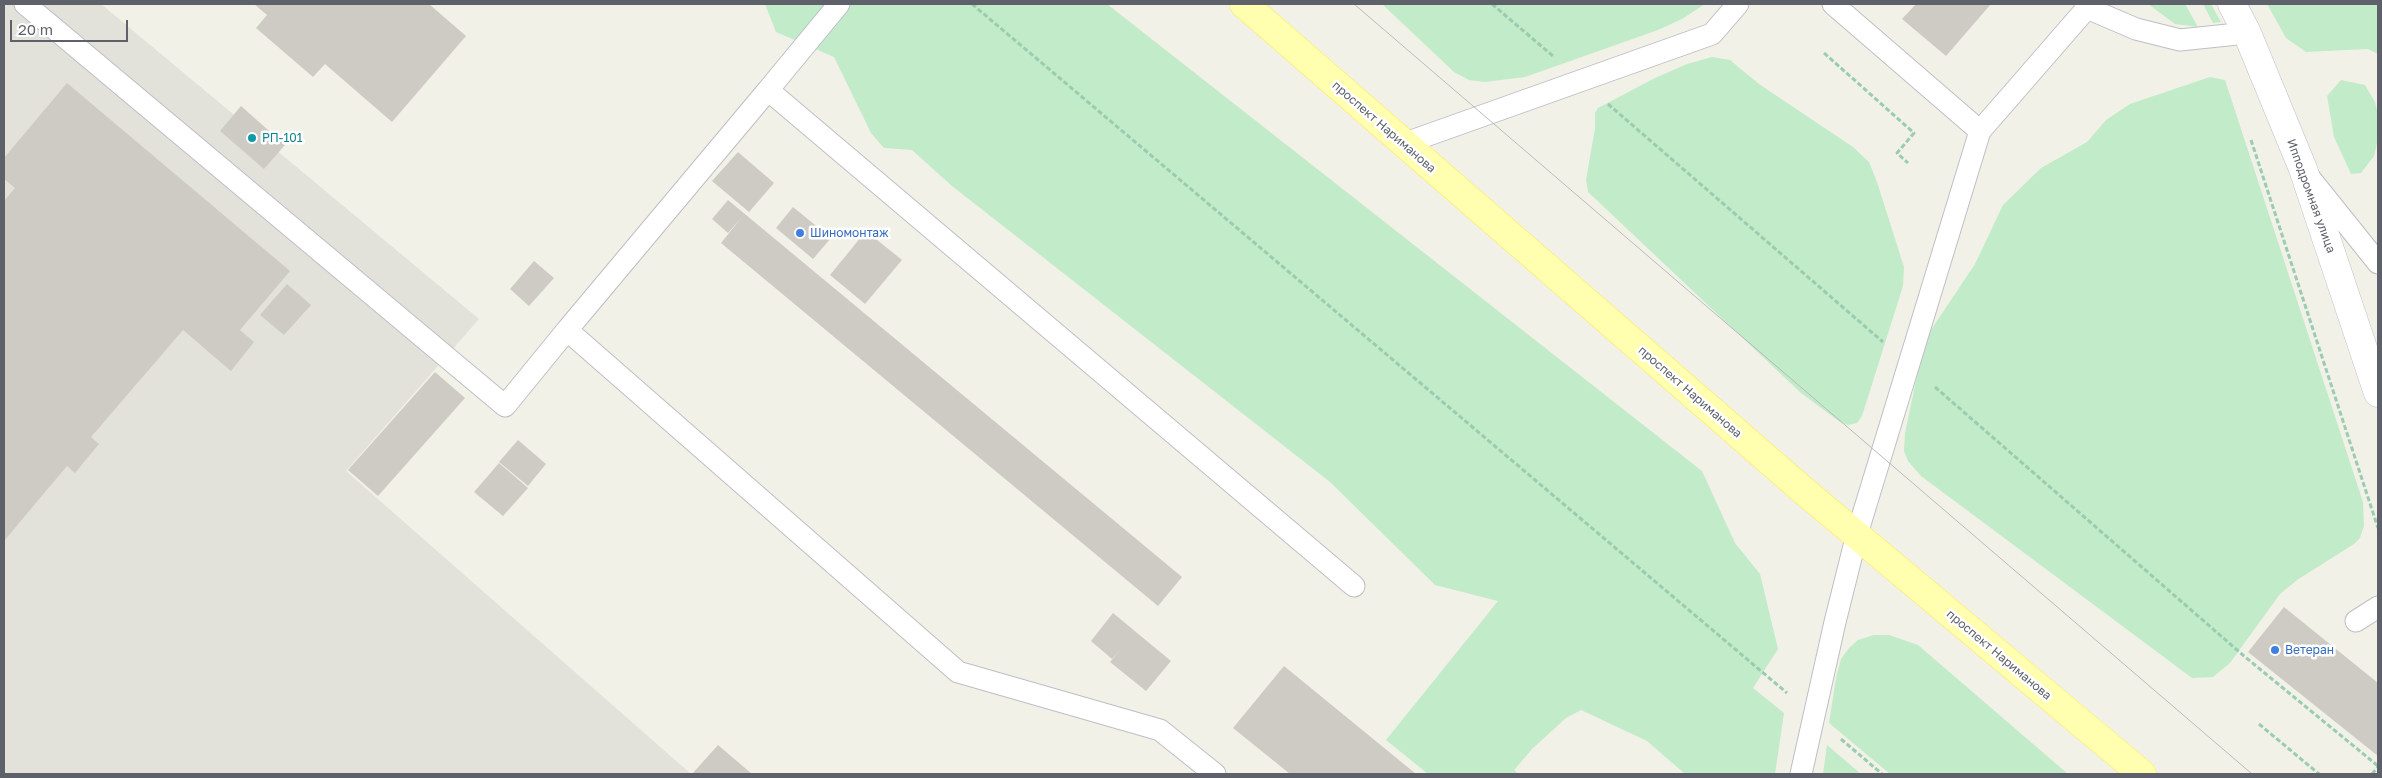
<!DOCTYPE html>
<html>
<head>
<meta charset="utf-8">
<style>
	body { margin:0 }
	#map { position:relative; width:2382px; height:778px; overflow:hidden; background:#f2f1e7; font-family:"Golos Text",sans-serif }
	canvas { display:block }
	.frame { position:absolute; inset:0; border:5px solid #5e6169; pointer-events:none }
	.scale { position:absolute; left:10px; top:20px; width:118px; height:22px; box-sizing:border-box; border:2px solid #5e6169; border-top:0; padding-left:6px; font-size:15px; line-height:18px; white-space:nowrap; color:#5e6169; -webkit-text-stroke:4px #fff; paint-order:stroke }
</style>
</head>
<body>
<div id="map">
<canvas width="2382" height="778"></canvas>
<div class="frame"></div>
<div class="scale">20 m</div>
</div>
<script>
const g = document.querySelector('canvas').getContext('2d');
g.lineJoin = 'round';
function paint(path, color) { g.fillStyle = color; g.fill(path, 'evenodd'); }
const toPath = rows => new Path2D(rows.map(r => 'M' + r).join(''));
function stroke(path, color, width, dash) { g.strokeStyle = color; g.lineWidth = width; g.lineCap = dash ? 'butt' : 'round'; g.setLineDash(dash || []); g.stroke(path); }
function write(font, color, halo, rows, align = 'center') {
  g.font = font + ' "Golos Text",sans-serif'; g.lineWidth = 5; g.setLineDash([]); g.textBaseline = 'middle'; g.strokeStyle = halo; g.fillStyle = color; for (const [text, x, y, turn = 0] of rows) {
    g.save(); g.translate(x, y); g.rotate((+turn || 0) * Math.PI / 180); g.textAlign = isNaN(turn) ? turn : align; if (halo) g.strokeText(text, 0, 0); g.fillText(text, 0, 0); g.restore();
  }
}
const industrial = toPath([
	[4,4,101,4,479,319,346,471,691,774,4,774]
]);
const green = toPath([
	[765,4,1107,4,1702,471,1735,543,1760,574,1778,649,1753,688,1784,713,1775,774,1685,774,1647,741,1581,710,1566,718,1532,749,1514,770,1519,774,1428,774,1386,740,1498,601,1435,585,1330,482,952,186,912,150,884,148,871,133,834,57,776,32],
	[1382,4,1705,4,1682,19,1658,30,1525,77,1485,82,1469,80,1454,72],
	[2148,4,2185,4,2198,27,2175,24],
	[2203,4,2211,4,2221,22,2213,23],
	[2267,4,2378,4,2378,54,2368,49,2306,52,2286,38],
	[1712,57,1730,60,1759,84,1853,147,1869,162,1877,182,1904,267,1903,286,1862,416,1857,423,1848,425,1840,422,1801,393,1588,192,1586,180,1595,128,1595,113,1598,108,1655,78,1687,64],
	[2210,77,2225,80,2363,502,2364,526,2360,538,2354,544,2297,580,2280,594,2230,663,2213,677,2192,678,1921,476,1908,461,1904,451,1905,433,1921,357,1931,330,1975,264,2003,205,2041,168,2087,142,2106,120,2130,104],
	[2341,80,2365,85,2375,102,2378,115,2378,139,2374,156,2361,173,2351,174,2334,137,2327,96],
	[1874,635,1889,635,1918,645,2068,774,1890,774,1829,723,1836,678,1841,659,1849,648,1858,640],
	[1827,745,1861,774,1823,774]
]);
const building = toPath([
	[254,4,429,4,466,36,392,122,325,64,313,77,256,28,267,15],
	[1916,4,1991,4,1946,56,1902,19],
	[67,83,290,271,240,330,254,342,231,371,183,330,91,437,99,444,75,473,67,466,4,541,4,201,15,188,4,179,4,158],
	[241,106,285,145,264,169,220,131],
	[738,152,774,183,749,212,712,181],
	[728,200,1182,577,1158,606,721,243,742,217,728,233,712,219],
	[793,207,831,238,813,259,776,228],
	[866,231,902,260,865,304,830,275],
	[534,261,554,278,529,306,510,289],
	[287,284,311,305,284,335,260,315],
	[435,372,465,398,378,496,348,470],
	[518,440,546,464,528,486,499,462],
	[499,463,528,488,503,516,474,492],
	[2284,607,2378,683,2378,756,2248,652],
	[1113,613,1171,661,1146,691,1110,662,1121,649,1112,659,1091,641],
	[1284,666,1416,774,1290,774,1233,728],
	[718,745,752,774,692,774]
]);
const path = toPath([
	[972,4,1787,693],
	[1492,4,1554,57],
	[1824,53,1914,133,1897,153,1908,163],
	[1608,104,1883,342],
	[2251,140,2378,528],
	[1935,387,2244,656,2378,766],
	[2259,724,2319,774],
	[1841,739,1882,774],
	[2372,774,2378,767]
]);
const service = toPath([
	[25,4,505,406,567,330],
	[839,4,768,90,1354,586],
	[1833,4,1980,131],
	[2087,8,2136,29,2180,40,2247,33],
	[768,90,567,330,958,672,1160,730,1215,774],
	[1403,144,1712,34,1738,4],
	[2309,177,2378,263],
	[2356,621,2378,607],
	[1801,774,1835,622,1857,534,1980,131,2087,8,2085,4]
]);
const minor = toPath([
	[2232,4,2247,33,2303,169,2378,393]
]);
const primary = toPath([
	[1244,4,1804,491,2142,774]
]);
const tram = toPath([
	[1354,4,2252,774]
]);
const markers = [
	[252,138,5,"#0f9aa8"],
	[800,233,5,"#3f7fe0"],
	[2275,650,5,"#3f7fe0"]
];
const streetNames = [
	["проспект Нариманова",1384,127,41],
	["Ипподромная улица",2311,196,70],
	["проспект Нариманова",1690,392,41],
	["проспект Нариманова",1999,655,40]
];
const cultureNames = [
	["РП-101",262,138]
];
const shopNames = [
	["Шиномонтаж",810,233],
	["Ветеран",2285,650]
];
paint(industrial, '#e2e2db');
paint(green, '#c2ebc9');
paint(building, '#cdcbc4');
stroke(service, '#bebfc6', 23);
stroke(minor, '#bebfc6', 29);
stroke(primary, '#feea54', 29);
stroke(path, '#9accb0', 3, [5, 2.5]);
stroke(service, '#fff', 21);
stroke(minor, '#fff', 28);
stroke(primary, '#ffffaf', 28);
stroke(tram, '#bababc', 1);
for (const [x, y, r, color] of markers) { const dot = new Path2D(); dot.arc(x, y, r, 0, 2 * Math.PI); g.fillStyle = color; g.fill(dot); stroke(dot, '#fff', 2); }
write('12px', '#5e6169', '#fff', streetNames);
write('12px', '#0d838f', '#fff', cultureNames, 'left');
write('12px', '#366cbe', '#fff', shopNames, 'left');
</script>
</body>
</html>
